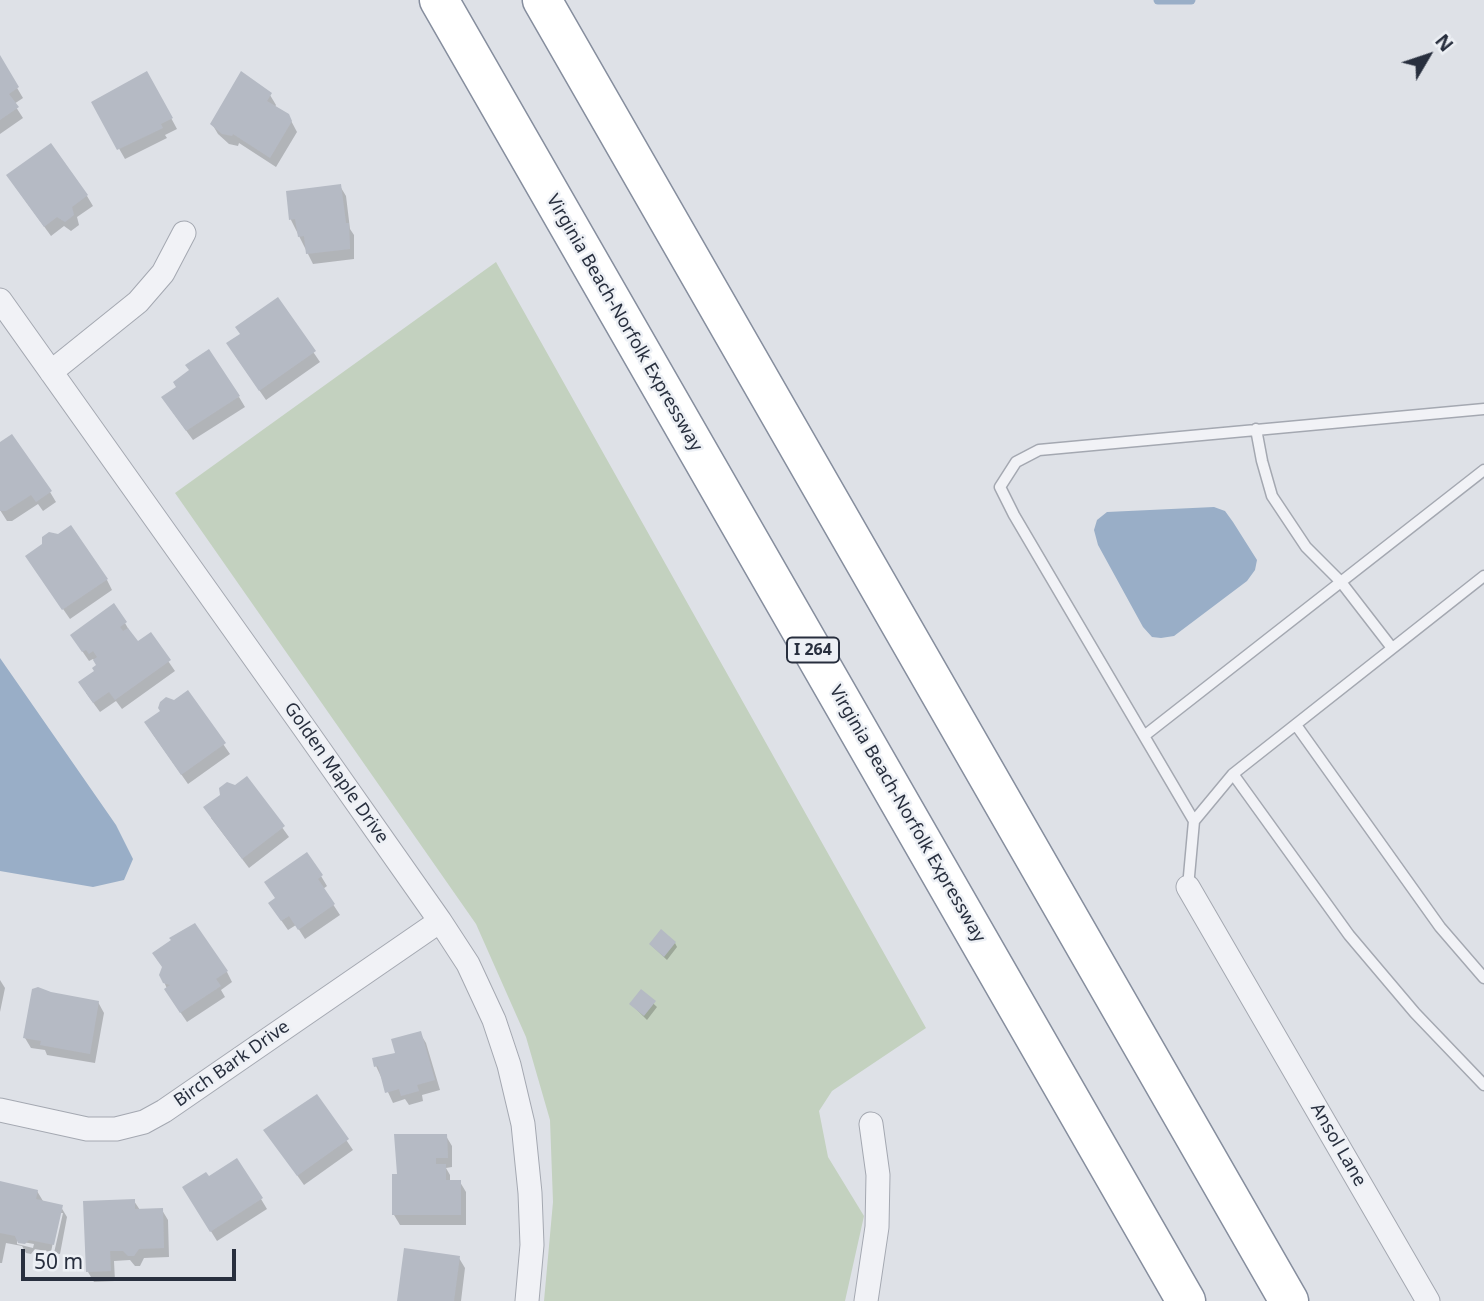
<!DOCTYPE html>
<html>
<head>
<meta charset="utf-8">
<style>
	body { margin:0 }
	#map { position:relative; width:1484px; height:1301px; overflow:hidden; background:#dee1e7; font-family:"Noto Sans",sans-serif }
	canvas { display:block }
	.north { position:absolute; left:1393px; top:21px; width:70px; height:70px; -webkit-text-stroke:5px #edf0f5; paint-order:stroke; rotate:51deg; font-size:19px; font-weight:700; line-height:28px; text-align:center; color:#282f3e }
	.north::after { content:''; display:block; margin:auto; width:24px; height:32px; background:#282f3e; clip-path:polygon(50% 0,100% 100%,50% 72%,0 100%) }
	.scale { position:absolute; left:21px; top:1249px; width:215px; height:32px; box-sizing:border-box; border:4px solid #282f3e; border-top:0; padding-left:9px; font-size:21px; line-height:24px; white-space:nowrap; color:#282f3e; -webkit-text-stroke:5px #edf0f5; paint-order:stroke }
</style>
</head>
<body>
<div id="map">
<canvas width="1484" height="1301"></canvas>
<div class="north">N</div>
<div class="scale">50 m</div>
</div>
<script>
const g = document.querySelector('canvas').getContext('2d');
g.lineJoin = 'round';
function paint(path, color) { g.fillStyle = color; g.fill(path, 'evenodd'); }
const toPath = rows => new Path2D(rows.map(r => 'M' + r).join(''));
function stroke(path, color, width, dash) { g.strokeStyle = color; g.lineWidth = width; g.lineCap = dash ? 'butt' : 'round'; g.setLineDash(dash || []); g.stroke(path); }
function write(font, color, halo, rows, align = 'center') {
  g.font = font + ' "Noto Sans",sans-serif'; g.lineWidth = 5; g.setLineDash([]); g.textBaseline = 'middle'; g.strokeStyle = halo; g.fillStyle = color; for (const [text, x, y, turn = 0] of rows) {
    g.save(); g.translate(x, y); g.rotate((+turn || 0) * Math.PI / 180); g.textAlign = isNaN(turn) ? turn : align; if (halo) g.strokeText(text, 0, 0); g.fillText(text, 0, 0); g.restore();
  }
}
const green = toPath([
	[496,262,926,1028,832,1091,819,1111,828,1157,864,1216,845,1301,544,1301,553,1202,550,1120,526,1037,476,924,175,493]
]);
const water = toPath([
	[1214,507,1225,511,1233,522,1257,560,1255,570,1247,581,1174,636,1161,638,1152,637,1143,627,1098,545,1094,530,1097,520,1107,512],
	[0,658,116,825,133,859,124,880,93,887,0,871]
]);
const shadow = toPath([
	[0,59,23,98,14,104,23,118,0,134],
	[147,73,177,129,165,135,167,138,125,159,93,103],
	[270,95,276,105,275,107,288,115,297,132,276,167,239,143,238,146,229,144,218,134,212,124],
	[14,185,87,196,93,206,77,217,79,225,71,231,64,226,51,236],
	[340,186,346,196,350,229,354,235,354,259,313,264,291,220,288,193],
	[278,300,320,362,266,400,234,354,241,335],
	[239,397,245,407,193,440,169,407],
	[0,444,50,492,56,502,43,511,38,504,12,521,7,521,0,510],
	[33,566,107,580,112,590,70,619],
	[125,623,137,644,150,635,175,671,122,709,116,701,100,712,86,693,98,665,93,659,89,661,78,645],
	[188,693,230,754,188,784,152,733,174,702],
	[247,779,289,837,249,868,211,818,235,787],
	[321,876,327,886,323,889,340,915,305,939,296,925,288,930,276,913,277,899],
	[675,943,677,947,667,960,651,945],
	[227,972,232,982,221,990,225,997,187,1022,172,1000,161,975],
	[0,980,5,988,0,1012],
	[641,992,657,1007,647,1020,631,1004],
	[51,994,98,1002,104,1013,95,1063,47,1055,45,1050,31,1048,25,1038],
	[420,1033,426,1043,440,1090,422,1095,423,1101,409,1105,405,1099,393,1103,376,1066,398,1054],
	[317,1097,353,1150,304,1185,272,1140],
	[446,1136,452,1146,452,1167,446,1168,450,1175,450,1182,460,1182,466,1192,466,1225,400,1225,394,1215,399,1176],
	[208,1178,261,1199,267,1209,217,1241,184,1188],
	[0,1183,37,1191,43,1201,61,1207,67,1217,60,1254,54,1253,63,1213,59,1213,51,1252,35,1249,31,1254,26,1253,22,1246,6,1243,2,1263,0,1263],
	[17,1241,34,1244,33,1248,17,1244],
	[134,1201,140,1210,162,1210,168,1220,169,1257,144,1258,140,1266,135,1266,130,1260,114,1261,115,1281,94,1282,88,1272],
	[459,1258,465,1268,461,1301,399,1301]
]);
const stream = toPath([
	[1158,0,1191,0]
]);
const building = toPath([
	[0,55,19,87,9,94,19,107,0,120],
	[147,71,173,118,161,124,163,128,117,150,91,102],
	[241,71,272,93,267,101,289,114,292,121,270,158,233,134,232,136,222,134,210,124],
	[51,143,88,195,72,207,74,215,65,222,57,217,44,227,6,175],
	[341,184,346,223,349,223,350,249,306,254,304,236,298,237,295,219,289,220,286,191],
	[278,297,316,351,259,391,226,343,240,334,235,327],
	[209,349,240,396,186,431,161,397,176,387,173,382,189,370,185,365],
	[12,434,52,491,36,502,31,495,6,511,0,511,0,442],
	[71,525,108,579,62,610,25,556,42,544,42,537,49,532,58,534],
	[114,603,127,622,120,627,123,631,128,628,138,641,151,632,171,660,115,700,109,692,93,703,78,682,94,671,92,668,96,665,93,660,97,657,93,651,89,654,86,650,82,652,70,635],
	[188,690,226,743,181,775,144,722,160,711,158,708,160,702,166,697,174,700],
	[247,776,285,826,242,859,203,807,220,795,219,788,227,782,235,785],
	[307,852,323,875,318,879,335,904,298,930,289,916,281,921,268,903,275,898,264,882],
	[195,923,228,971,216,979,221,986,180,1013,164,989,170,985,163,983,159,975,162,967,152,953,171,940,169,938],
	[661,929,676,942,664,957,649,944],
	[38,987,51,992,99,1001,90,1054,40,1045,41,1041,23,1038,32,989],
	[641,989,656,1001,644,1016,629,1004],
	[421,1031,435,1080,417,1085,419,1091,401,1096,399,1089,385,1093,378,1066,374,1067,372,1058,395,1053,391,1039],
	[317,1094,349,1139,297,1176,263,1130],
	[394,1134,447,1134,448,1158,436,1158,436,1164,446,1164,446,1180,461,1180,461,1215,392,1215,392,1174,397,1174],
	[237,1158,263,1198,210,1232,182,1187,206,1172,209,1176],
	[0,1181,38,1190,36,1199,63,1205,54,1245,29,1240,25,1244,18,1243,15,1236,0,1233],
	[135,1199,135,1209,163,1208,164,1248,139,1249,134,1256,128,1256,123,1251,110,1251,111,1271,86,1272,83,1201],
	[404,1248,460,1256,454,1301,397,1301]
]);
const lane = toPath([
	[1256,429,1262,461,1272,496,1306,547,1341,582,1392,648],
	[1296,725,1440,927,1484,978],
	[1144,736,1484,470],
	[1233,774,1349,935,1415,1013,1484,1085],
	[1194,821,1014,515,1000,487,1016,462,1039,450,1484,409],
	[1188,887,1194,821,1233,774,1484,576]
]);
const street = toPath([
	[0,300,305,729,440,921,468,964,494,1020,509,1065,523,1124,530,1193,532,1245,527,1301],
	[51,372,138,302,163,273,184,233],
	[1188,887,1428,1301],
	[0,1110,87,1129,116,1129,144,1122,164,1111,440,921],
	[866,1301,877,1227,878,1175,871,1124]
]);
const highway = toPath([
	[439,0,1186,1301],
	[542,0,1289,1301]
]);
const shields = [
	[813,650,52]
];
const shieldNames = [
	["I 264",813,650]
];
const streetNames = [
	["Virginia Beach-Norfolk Expressway",624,323,60],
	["Golden Maple Drive",336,773,55],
	["Virginia Beach-Norfolk Expressway",907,814,60],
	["Birch Bark Drive",232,1064,-35],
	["Ansol Lane",1338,1145,60]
];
paint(green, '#c3d1bf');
paint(water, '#99aec7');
paint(shadow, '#0003');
stroke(stream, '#99aec7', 9);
paint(building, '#b5bac4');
stroke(lane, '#a4a8b1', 13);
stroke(street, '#a4a8b1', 25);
stroke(highway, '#868e9e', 41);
stroke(lane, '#f1f2f6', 10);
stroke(street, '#f1f2f6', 23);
stroke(highway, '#fff', 38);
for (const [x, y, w] of shields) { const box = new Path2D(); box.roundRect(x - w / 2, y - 12.5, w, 25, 5); g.fillStyle = '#edf0f5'; g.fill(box); stroke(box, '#282f3e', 2); }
write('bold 16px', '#282f3e', null, shieldNames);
write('18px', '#282f3e', '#edf0f5', streetNames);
</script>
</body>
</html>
